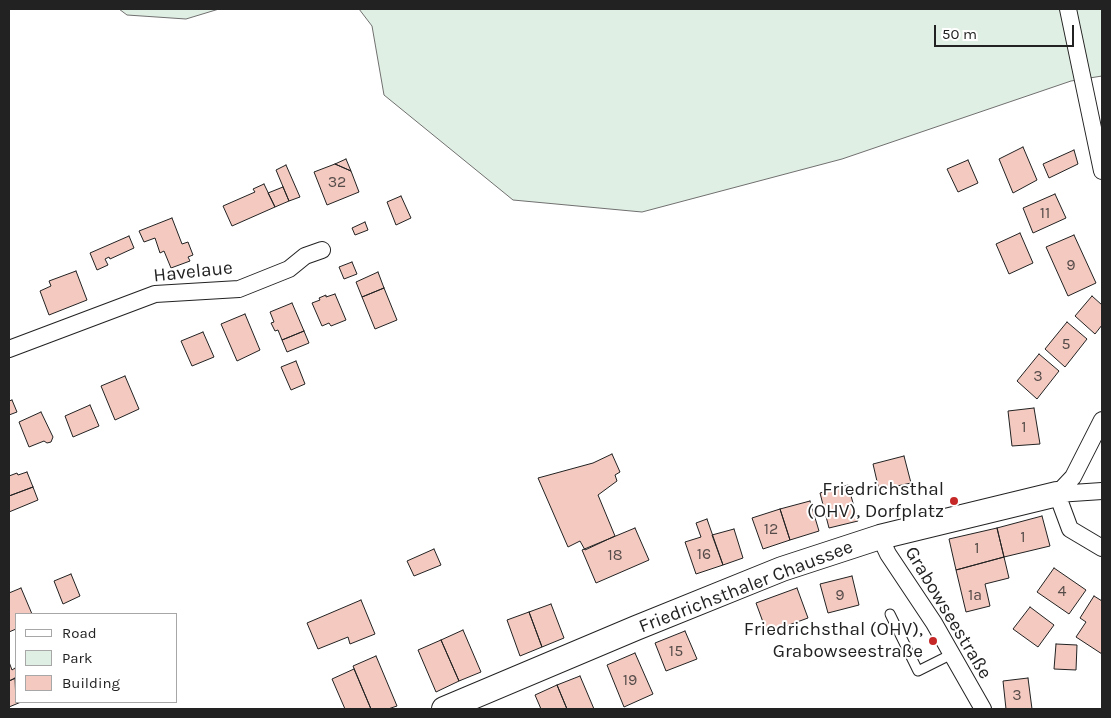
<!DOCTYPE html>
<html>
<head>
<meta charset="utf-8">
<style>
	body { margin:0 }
	#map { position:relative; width:1111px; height:718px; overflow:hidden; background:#fff; font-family:Karla,sans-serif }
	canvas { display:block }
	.frame { position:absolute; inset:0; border:10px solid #222; pointer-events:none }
	.legend { position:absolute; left:15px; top:613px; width:162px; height:90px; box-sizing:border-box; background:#fff; border:1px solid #a7a7a7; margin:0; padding:6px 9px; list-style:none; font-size:15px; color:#222 }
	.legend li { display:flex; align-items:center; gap:10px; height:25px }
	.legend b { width:25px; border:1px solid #a7a7a7 }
	.scale { position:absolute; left:934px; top:25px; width:140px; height:22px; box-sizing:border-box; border:2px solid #222; border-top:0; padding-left:6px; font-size:15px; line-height:18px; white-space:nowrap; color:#222; -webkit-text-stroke:4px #fff; paint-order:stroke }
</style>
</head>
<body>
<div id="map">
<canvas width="1111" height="718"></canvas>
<div class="frame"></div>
<ul class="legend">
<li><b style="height:6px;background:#fff"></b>Road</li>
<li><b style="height:14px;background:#e0efe3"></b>Park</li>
<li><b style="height:14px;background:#f3c9c0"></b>Building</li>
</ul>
<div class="scale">50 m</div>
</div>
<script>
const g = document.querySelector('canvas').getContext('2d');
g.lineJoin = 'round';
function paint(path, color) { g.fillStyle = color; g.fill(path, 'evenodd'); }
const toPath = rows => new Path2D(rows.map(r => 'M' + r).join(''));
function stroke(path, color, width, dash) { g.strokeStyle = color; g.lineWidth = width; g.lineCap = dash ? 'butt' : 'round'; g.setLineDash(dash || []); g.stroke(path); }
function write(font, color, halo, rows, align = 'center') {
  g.font = font + ' Karla,sans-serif'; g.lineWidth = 4; g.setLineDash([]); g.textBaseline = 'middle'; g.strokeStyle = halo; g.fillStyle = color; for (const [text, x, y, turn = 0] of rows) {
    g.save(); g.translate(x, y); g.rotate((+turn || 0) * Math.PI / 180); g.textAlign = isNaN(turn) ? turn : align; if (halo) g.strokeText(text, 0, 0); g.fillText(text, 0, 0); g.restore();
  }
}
const green = toPath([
	[119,9,219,9,186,19,127,15,119,9],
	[359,9,1102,9,1102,76,1071,81,842,159,642,212,513,200,384,95,372,26,359,9]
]);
const building = toPath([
	[1023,147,1037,180,1013,193,999,159,1023,147],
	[1074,150,1078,164,1049,178,1043,164,1074,150],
	[346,159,351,171,335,164,346,159],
	[968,160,978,183,958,192,947,169,968,160],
	[335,164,351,171,359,192,327,205,314,172,335,164],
	[286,165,300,197,289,201,276,170,286,165],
	[264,184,275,207,232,226,223,206,255,192,253,189,264,184],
	[283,187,289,201,275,207,268,193,283,187],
	[1055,194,1066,218,1033,233,1023,208,1055,194],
	[401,196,411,218,396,225,387,202,401,196],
	[172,218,182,244,188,242,193,255,188,257,190,261,171,268,164,251,160,253,155,238,144,242,139,231,172,218],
	[365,222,368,230,355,235,352,228,365,222],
	[1020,233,1033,263,1009,274,996,244,1020,233],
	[1074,235,1096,283,1068,296,1046,247,1074,235],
	[129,236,134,248,110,259,109,257,105,259,108,265,97,270,90,253,129,236],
	[352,262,357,274,344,279,339,267,352,262],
	[76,271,87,300,49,315,40,291,51,286,49,281,76,271],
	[378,272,384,288,362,297,356,282,378,272],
	[384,288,397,320,375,329,362,297,384,288],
	[335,294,346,320,331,326,329,323,322,326,312,303,320,300,319,298,326,295,326,297,335,294],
	[1092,296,1102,305,1102,325,1095,334,1075,316,1092,296],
	[292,303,304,331,282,340,278,330,275,331,271,323,274,322,270,312,292,303],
	[245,314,260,350,237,361,221,324,245,314],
	[1067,322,1087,339,1065,367,1045,349,1067,322],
	[304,331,309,343,287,352,282,340,304,331],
	[203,332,214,357,192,366,181,341,203,332],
	[1039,354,1059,371,1037,399,1017,381,1039,354],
	[296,361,305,384,291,390,281,367,296,361],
	[125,376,139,409,115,420,101,386,125,376],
	[12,400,17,412,9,415,9,401,12,400],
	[90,405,99,426,73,437,65,416,90,405],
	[1034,408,1040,444,1012,446,1008,411,1034,408],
	[41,412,53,437,51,442,47,443,44,441,29,447,19,422,41,412],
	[612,454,620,472,615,475,617,481,598,495,615,536,585,550,580,541,568,547,538,478,593,463,612,454],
	[904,456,911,483,879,490,873,464,904,456],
	[27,472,33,487,9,496,9,476,17,473,18,475,27,472],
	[848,485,858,521,829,528,820,493,848,485],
	[33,487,38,500,9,512,9,496,33,487],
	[810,501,819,531,790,540,780,509,810,501],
	[780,509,790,540,763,549,752,518,780,509],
	[1042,516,1050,546,1004,557,997,528,1042,516],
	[707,519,723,565,696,574,685,542,701,537,696,523,707,519],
	[635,528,649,560,596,583,582,550,635,528],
	[997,528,1004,557,956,570,949,539,997,528],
	[734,529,743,558,723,565,712,535,734,529],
	[434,549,441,565,414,576,407,561,434,549],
	[1004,557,1009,578,985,584,990,606,966,612,956,570,1004,557],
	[1054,568,1086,590,1069,614,1037,592,1054,568],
	[71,574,80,596,63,604,54,581,71,574],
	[852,576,859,605,828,613,820,584,852,576],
	[21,588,32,614,16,614,16,629,9,632,9,593,21,588],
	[797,588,808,618,767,633,756,603,797,588],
	[1094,596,1102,601,1102,654,1076,637,1086,622,1080,618,1094,596],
	[361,600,375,634,350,644,348,637,318,649,307,623,361,600],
	[551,604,564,638,542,647,529,612,551,604],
	[1030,607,1054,625,1038,647,1013,629,1030,607],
	[529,612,542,647,520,656,507,620,529,612],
	[463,630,481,672,459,681,441,640,463,630],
	[685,631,697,659,666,671,655,643,685,631],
	[441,640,459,681,436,692,418,650,441,640],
	[1056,644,1077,645,1076,670,1054,669,1056,644],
	[635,653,653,694,624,707,607,665,635,653],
	[376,656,397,706,388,709,371,709,353,666,376,656],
	[9,662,12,670,15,668,16,672,16,678,9,681,9,662],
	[354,669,371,709,345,709,332,679,354,669],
	[580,676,594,709,567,709,557,685,580,676],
	[15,678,16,702,21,702,9,707,9,681,15,678],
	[1028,678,1032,709,1006,709,1003,681,1028,678],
	[557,685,567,709,541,709,535,695,557,685]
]);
const lane = toPath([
	[890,614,918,671,952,654]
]);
const street = toPath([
	[1068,9,1102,171],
	[9,349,155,294,239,289,289,269,305,256,322,250],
	[1057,494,1073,477,1102,420],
	[1057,494,1070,529,1102,548],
	[1057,494,1102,491],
	[880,537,888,554,934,623,983,709]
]);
const secondary = toPath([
	[444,709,636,628,782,569,880,537,1057,494]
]);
const markers = [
	[954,501,5,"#c62828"],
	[933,641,5,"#c62828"]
];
const numberNames = [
	["32",337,182],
	["11",1045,213],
	["9",1071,265],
	["5",1066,344],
	["3",1038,376],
	["1",1024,427],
	["12",771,529],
	["1",1023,537],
	["1",977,548],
	["16",704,554],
	["18",615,555],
	["4",1062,591],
	["9",840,595],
	["1a",975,595],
	["15",676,651],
	["19",630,680],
	["3",1017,695]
];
const streetNames = [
	["Havelaue",193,272,-6],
	["Friedrichsthaler Chaussee",746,587,-21],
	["Grabowseestraße",948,613,59]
];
const poiNames = [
	["Friedrichsthal",944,490],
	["(OHV), Dorfplatz",944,512],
	["Friedrichsthal (OHV),",923,630],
	["Grabowseestraße",923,652]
];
paint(green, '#e0efe3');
stroke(green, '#6f6f6f', 1);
paint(building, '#f3c9c0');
stroke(building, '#222', 1);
stroke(lane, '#222', 11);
stroke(street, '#222', 18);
stroke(secondary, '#222', 26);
stroke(lane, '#fff', 9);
stroke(street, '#fff', 16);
stroke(secondary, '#fff', 24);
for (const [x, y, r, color] of markers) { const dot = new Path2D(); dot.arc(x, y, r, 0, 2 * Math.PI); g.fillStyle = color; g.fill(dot); stroke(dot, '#fff', 2); }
write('16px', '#564c4a', null, numberNames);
write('19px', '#222', '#fff', streetNames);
write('19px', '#222', '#fff', poiNames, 'right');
</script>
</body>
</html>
